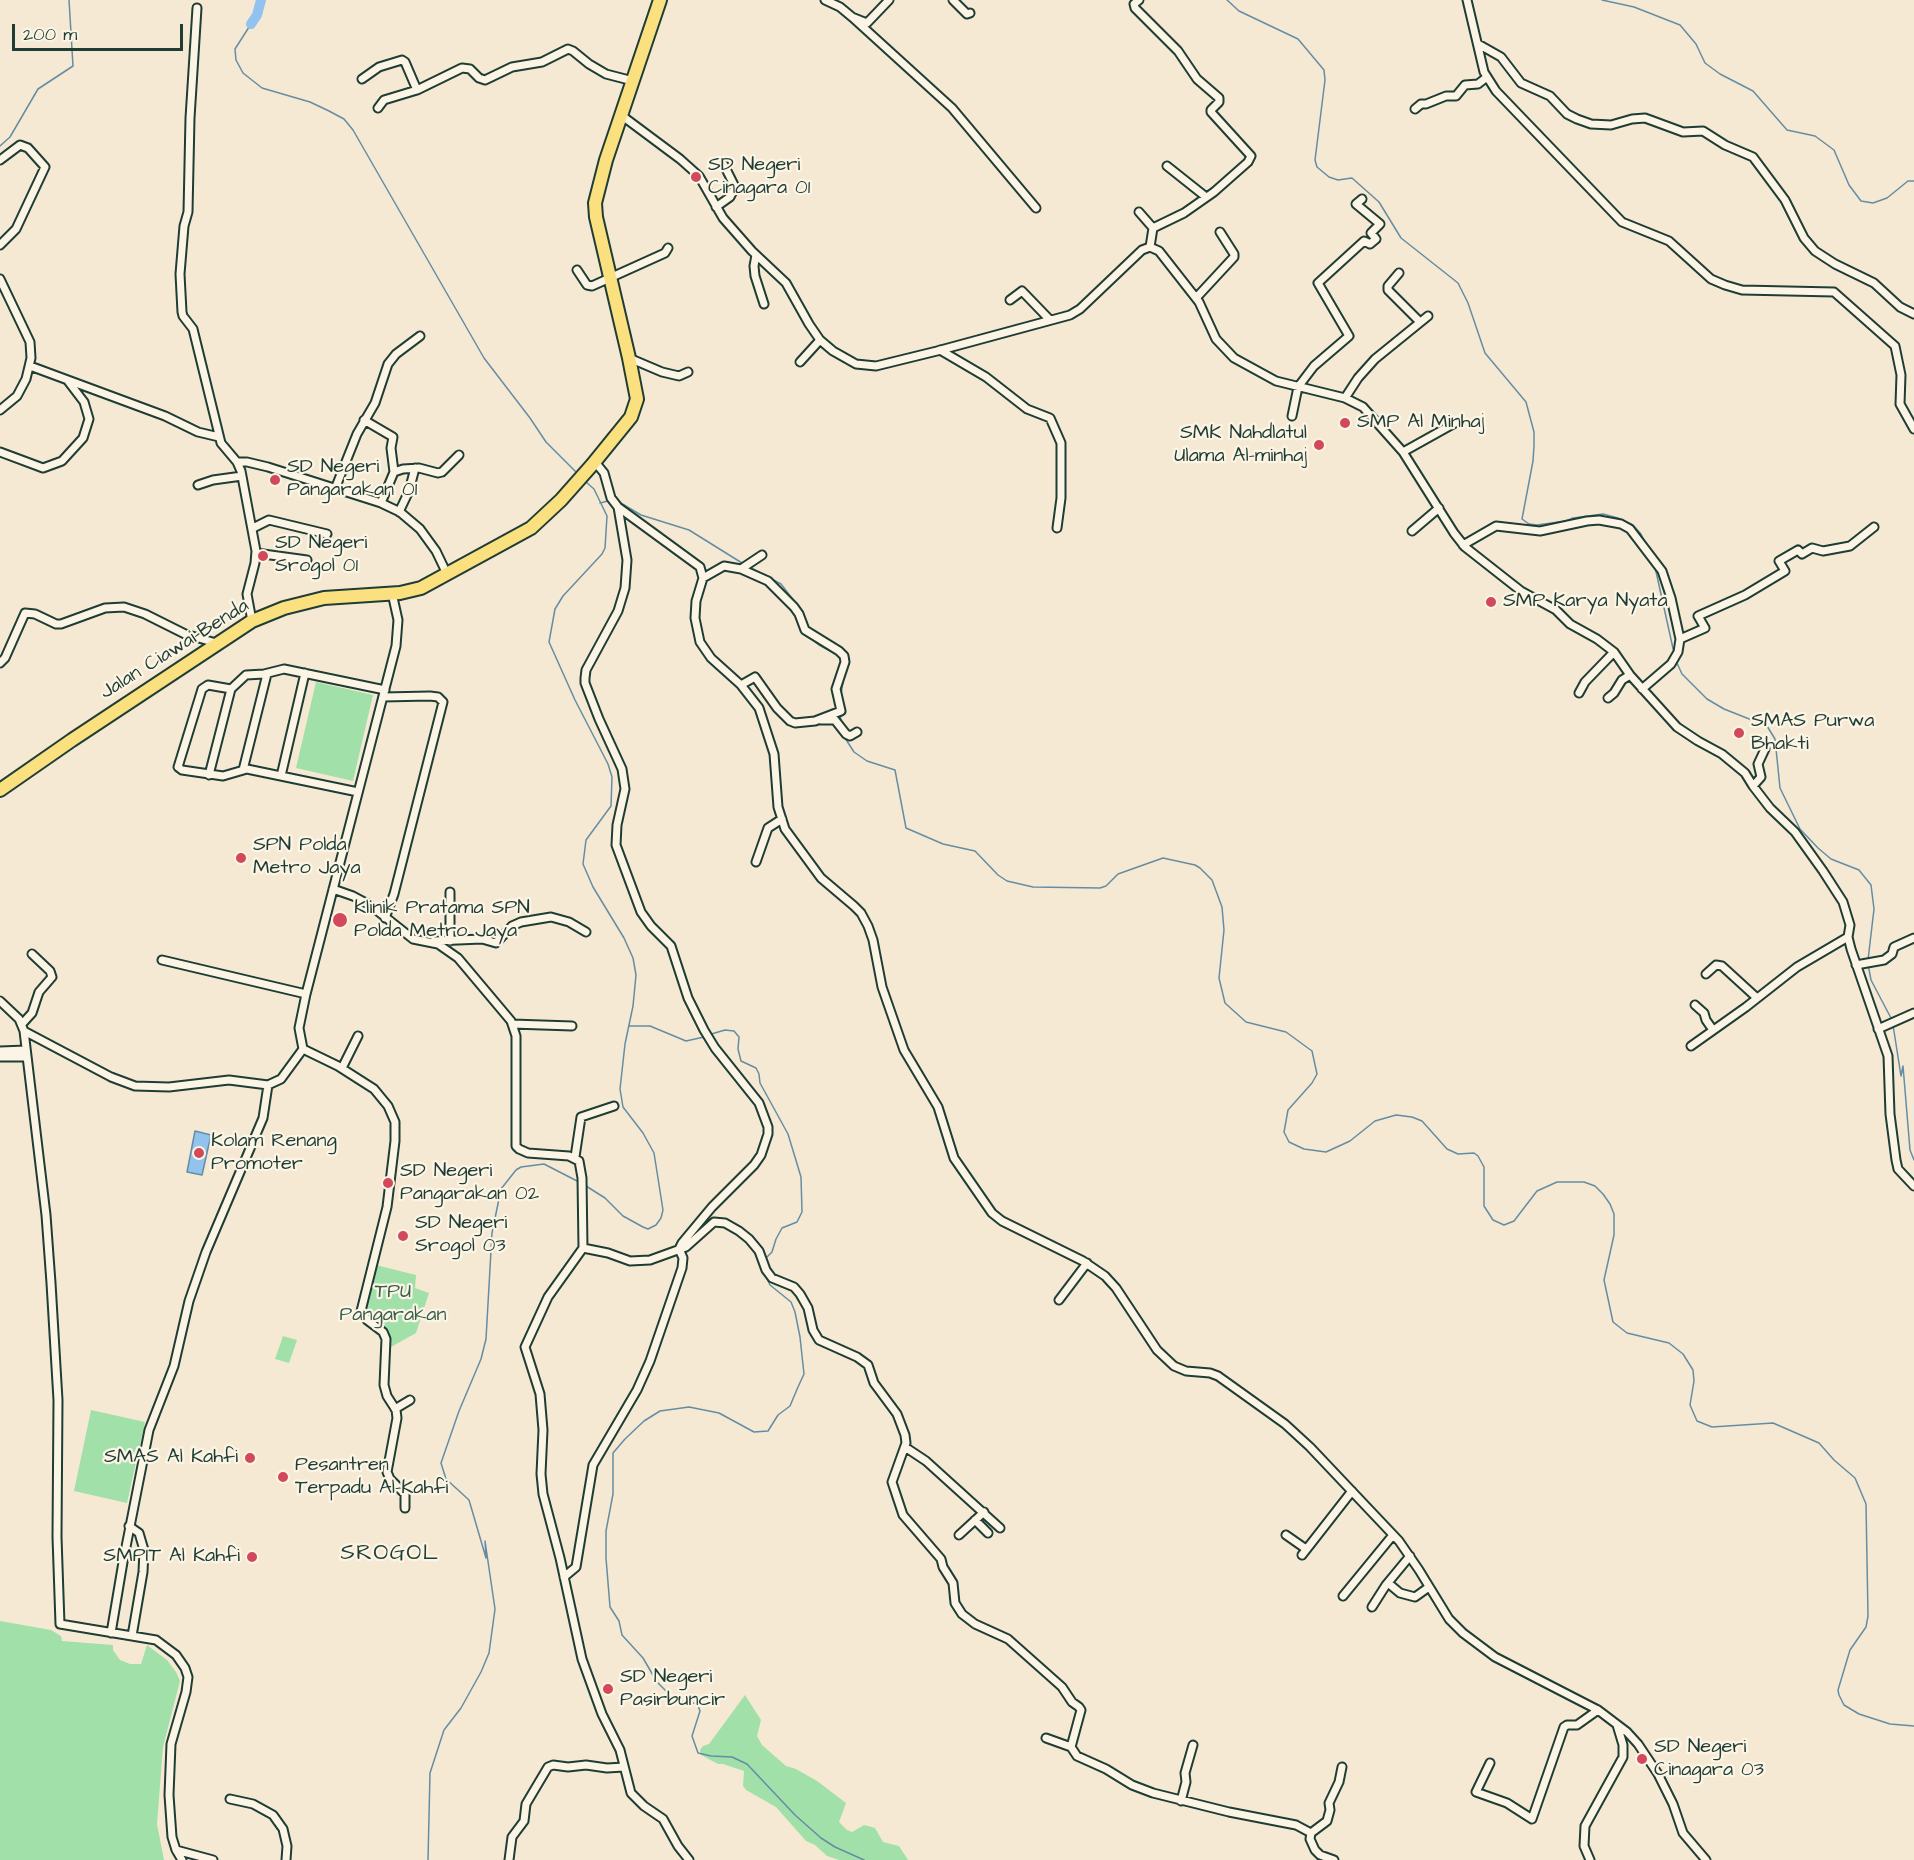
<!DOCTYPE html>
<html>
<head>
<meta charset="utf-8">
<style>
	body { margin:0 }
	#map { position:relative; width:1914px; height:1860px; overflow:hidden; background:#f6e9d4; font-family:"Architects Daughter",sans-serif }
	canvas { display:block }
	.scale { position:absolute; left:12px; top:24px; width:171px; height:27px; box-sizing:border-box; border:3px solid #1f3d34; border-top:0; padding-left:8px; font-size:18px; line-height:21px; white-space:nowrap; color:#1f3d34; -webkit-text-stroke:4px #fcf5e5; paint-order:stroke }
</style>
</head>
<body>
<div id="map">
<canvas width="1914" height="1860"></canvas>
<div class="scale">200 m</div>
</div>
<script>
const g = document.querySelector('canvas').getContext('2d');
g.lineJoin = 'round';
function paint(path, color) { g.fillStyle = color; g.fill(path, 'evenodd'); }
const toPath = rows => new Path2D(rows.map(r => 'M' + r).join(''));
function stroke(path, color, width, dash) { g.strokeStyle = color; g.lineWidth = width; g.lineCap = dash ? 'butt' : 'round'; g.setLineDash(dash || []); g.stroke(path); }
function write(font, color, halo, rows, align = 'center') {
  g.font = font + ' "Architects Daughter",sans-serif'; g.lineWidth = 4.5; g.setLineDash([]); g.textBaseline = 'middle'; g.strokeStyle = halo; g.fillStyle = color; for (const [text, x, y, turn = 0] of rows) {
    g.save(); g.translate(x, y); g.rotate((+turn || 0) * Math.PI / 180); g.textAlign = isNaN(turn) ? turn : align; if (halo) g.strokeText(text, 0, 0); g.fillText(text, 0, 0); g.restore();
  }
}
const green = toPath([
	[316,682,373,695,353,781,296,768],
	[376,1265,416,1275,415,1288,429,1293,416,1333,391,1347,389,1346,385,1332,368,1321,366,1306,368,1286],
	[283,1336,297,1340,289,1363,275,1359],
	[91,1410,145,1422,127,1503,74,1491],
	[0,1621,51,1630,61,1636,62,1641,113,1645,113,1650,120,1660,130,1664,141,1664,147,1645,167,1660,176,1672,180,1681,163,1747,157,1824,164,1860,0,1860],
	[745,1695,761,1720,757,1736,762,1745,786,1766,796,1769,817,1781,846,1803,839,1822,847,1830,852,1832,864,1825,875,1828,883,1842,899,1846,908,1860,839,1860,827,1856,815,1845,806,1841,776,1807,746,1790,743,1786,744,1771,723,1764,718,1764,701,1755,700,1750,703,1746,709,1744]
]);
const water = toPath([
	[195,1131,211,1135,202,1175,187,1172,195,1131]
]);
const stream = toPath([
	[1227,0,1239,11,1298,39,1324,70,1325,80,1315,160,1317,167,1329,177,1338,180,1352,178,1379,202,1401,238,1458,283,1468,303,1485,353,1526,402,1534,432,1534,446,1533,461,1522,519,1529,524,1537,525,1566,521,1573,518,1603,514,1618,518,1633,525,1641,534,1645,543],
	[1602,0,1634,7,1680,25,1696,44,1705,63,1720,74,1753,91,1787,130,1815,136,1834,150,1849,185,1861,201,1873,203,1887,198,1908,181,1914,181],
	[251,24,235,49,236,60,243,73,262,88,310,102,329,111,344,119,353,130,484,358,530,418,546,442,578,474],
	[0,146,10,137,38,89,73,66,69,0],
	[586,482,594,489,607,516,605,548,602,554,563,596,555,609,549,642,575,700,608,764,612,777,611,806,586,840,583,864,593,887,624,938,633,958,636,975,633,1006,625,1044,620,1089,623,1107,643,1133,654,1153,663,1210,661,1218,656,1225,648,1229,643,1227,623,1216,605,1198,586,1186],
	[619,502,641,515,689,530,742,563],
	[600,503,608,501],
	[749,567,781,584,798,606],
	[1655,567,1674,653],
	[805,634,819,645,838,655],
	[1676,661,1682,674,1707,699,1724,709,1767,726,1775,739,1780,788,1800,829,1818,848,1831,859,1859,870,1871,885,1874,909,1868,960],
	[841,695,844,676],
	[840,715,842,725],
	[845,738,854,752,867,761,895,770,906,828,943,844,975,851,998,875,1007,881,1033,887,1100,888,1106,886,1118,874,1163,858,1195,865,1200,868,1212,880,1222,907,1224,930,1219,978,1225,1003,1246,1022,1286,1032,1312,1051,1317,1074,1312,1083,1288,1110,1284,1132,1289,1142,1304,1149,1326,1152,1350,1141,1375,1121,1396,1115,1412,1117,1422,1121,1447,1149,1458,1154,1474,1153,1478,1156,1484,1167,1484,1206,1493,1220,1504,1225,1514,1221,1537,1191,1557,1182,1584,1182,1595,1186,1603,1194,1610,1204,1614,1214,1614,1235,1604,1280,1613,1322,1627,1333,1669,1343,1683,1354,1693,1370,1694,1381,1690,1405,1697,1421,1712,1427,1773,1423,1819,1443,1834,1460,1855,1478,1866,1504,1868,1616,1866,1627,1850,1650,1838,1690,1839,1695,1844,1705,1859,1714,1890,1724,1914,1726],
	[1868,964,1871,980,1892,1020],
	[1893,1025,1901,1076,1903,1066,1910,1150,1914,1160],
	[629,1026,650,1026,686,1041,704,1037],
	[708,1035,725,1030,734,1031,739,1037,738,1049,741,1061,756,1068,759,1074,760,1083,788,1134,801,1177,802,1212,797,1222,782,1228,776,1239,772,1252,765,1259],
	[760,1264,770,1285,791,1302,795,1312,800,1337,804,1374,798,1387,790,1406,778,1415,768,1431,754,1432,719,1413,689,1407,660,1411,644,1421,625,1439,613,1453,613,1494,606,1531,606,1558,610,1607,619,1621,622,1635,643,1658,657,1682,673,1698,686,1703,697,1703,700,1711,692,1736,698,1753,711,1756,732,1757,747,1764,795,1815,821,1838,835,1847,864,1860],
	[428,1860,430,1773,444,1730,461,1708,481,1672,489,1653,495,1609,485,1541,486,1558,469,1500,446,1479,441,1463,459,1411,481,1359,486,1339,492,1233,501,1189,516,1170,521,1167,544,1164,579,1182]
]);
const river = toPath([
	[251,24,257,15,261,0]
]);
const street = toPath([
	[825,0,840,7,852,17,867,23,889,0],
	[953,0,967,14,970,13],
	[1139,0,1134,4,1135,8,1178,51,1197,79,1219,98,1219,102,1211,110,1211,112,1251,156,1248,162,1214,192,1184,213,1153,228,1150,247],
	[1467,0,1484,72,1496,91,1622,222,1669,241,1711,279,1725,285,1742,290,1834,292,1895,346,1901,375,1900,404,1914,429],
	[197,8,190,118,188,212,184,226,180,274,182,312,183,316,193,329,221,443,237,462,241,471,256,551,255,563,247,594,252,621],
	[852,17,952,108,1036,208],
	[1478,44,1501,57,1521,83,1550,96,1567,114,1577,119,1591,124,1611,125,1632,119,1645,118,1683,132,1703,131,1725,145,1753,157,1785,200,1804,238,1815,251,1835,264,1874,283,1900,307,1914,314],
	[362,79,379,67,402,60,405,62,417,90],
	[378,108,384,100,417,90,462,68,470,69,479,78,485,80,512,67,542,62,568,49,573,51,589,64,606,74,633,81],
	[1415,109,1421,104,1426,104,1446,96,1456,96,1465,85,1478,84,1487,77],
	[621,115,680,159,699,176,723,218,752,251,786,283,809,324,820,340,833,351,856,364,876,366,937,351,1070,315,1080,309,1142,250,1150,247,1159,251,1199,302,1216,339,1234,358,1276,381,1345,398,1363,407,1403,452,1454,533,1465,547,1521,591,1556,610,1570,624,1597,639,1614,652,1630,675,1677,727,1698,741,1722,754,1745,773,1753,786,1770,808,1795,832,1823,871,1843,902,1850,925,1848,937,1851,949,1888,1056,1890,1114,1896,1160,1898,1169,1914,1186],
	[0,160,20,145,28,148,45,167,16,229,0,245],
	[1167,166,1206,197],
	[716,207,730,197,735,187,724,165],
	[1139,212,1153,228],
	[756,255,754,266,755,276,764,304],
	[577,270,587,285,592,286,665,253,668,248],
	[1399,273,1388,286,1388,290,1420,322],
	[0,279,30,342,31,358,26,379,17,396,0,410],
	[1196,298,1234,257,1234,254,1220,232],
	[1010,300,1022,291,1050,320],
	[940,350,986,377,1027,409,1050,418,1061,443,1061,498,1057,528],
	[629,358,662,372,679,376,688,372],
	[800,362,820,340],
	[30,366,165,416,198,432,219,437],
	[1345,398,1358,378,1375,359,1428,316],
	[1292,416,1298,387,1314,366,1349,336,1318,283,1364,241,1370,244,1376,239,1371,233,1380,224,1356,204,1362,199],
	[364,420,393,437,391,448,394,472,381,503],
	[0,452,43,468,62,461,83,438,89,419,84,402,68,381],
	[1403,452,1455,423],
	[237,462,247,462,268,467,381,503,400,512,420,529,436,551,447,574],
	[595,462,604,473,611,498,618,507,700,567,703,578,696,601,695,618,700,642,711,658,741,685,759,708,774,754,778,807,785,829,821,878,854,906,861,913,868,926,873,940,882,987,904,1050,938,1107,954,1158,992,1213,1002,1221,1083,1261,1105,1276,1116,1288,1157,1350,1174,1366,1186,1371,1210,1373,1218,1376,1285,1424,1310,1447,1399,1541,1419,1570,1449,1619,1463,1633,1495,1657,1598,1710,1627,1732,1638,1744,1658,1774,1673,1804,1683,1833,1706,1860],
	[394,472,403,469,419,468,438,473,442,472,459,455],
	[198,485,213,480,242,476],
	[335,489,357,434,375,403,388,364,396,354,420,336],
	[399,512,409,491,415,468],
	[253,528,269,520,327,534],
	[1412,531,1439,508],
	[1463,545,1496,526,1540,531,1587,521,1599,520,1621,524,1630,529,1662,571,1671,598,1680,639,1678,652,1671,664,1642,689],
	[256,553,307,560],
	[703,578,724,566,741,569,762,555],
	[1680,639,1705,628,1698,616,1745,595,1785,571,1779,561,1798,550,1802,554,1812,548,1823,551,1850,546,1874,527],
	[0,663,5,658,25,613,35,614,56,624,61,624,105,608,124,607,145,614,185,634,216,643],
	[741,685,755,677,777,708,790,721,795,723,815,721,841,711,836,689,845,662,844,656,839,651,805,630,799,614,794,607,768,581,741,569],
	[1579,693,1585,682,1614,652],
	[383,697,430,696,438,697,443,702,394,894,385,918],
	[1608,698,1614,693,1622,680,1630,675],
	[821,720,835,720,846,734,850,736,857,732],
	[243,770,267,674],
	[209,775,231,689],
	[281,776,305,673],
	[1753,786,1761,777,1758,764,1765,749],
	[358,792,247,769,223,776,182,770,178,767,202,689,208,685,231,689,246,675,264,674,284,669,385,690],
	[756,862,768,828,782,819],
	[333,889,353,896,370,905,413,939,438,944,458,958,511,1021,516,1036,516,1146,519,1149,528,1153,569,1156,579,1161,582,1178,583,1248,608,1253,630,1261,650,1260,686,1247,714,1222,725,1223,739,1231,749,1239,759,1251,766,1270,772,1278,794,1287,800,1294,808,1308,813,1330,819,1340,857,1357,868,1365,874,1383,897,1414,905,1435,906,1443,892,1482,903,1515,941,1559,943,1567,953,1583,955,1603,962,1614,975,1624,1008,1639,1062,1687,1072,1702,1079,1707,1081,1710,1071,1747,1077,1756,1106,1769,1132,1785,1153,1793,1229,1812,1296,1825,1311,1833,1310,1839,1315,1850,1320,1855,1334,1860],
	[434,941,482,939,496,943,512,926,521,922,551,917,569,922,586,932],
	[450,941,450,892],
	[162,960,306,994],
	[1856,965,1884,960,1892,954,1894,947,1914,938],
	[1706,974,1716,965,1722,966,1757,998],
	[0,1001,19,1019,24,1031,111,1077,135,1086,169,1087,229,1080,268,1085,281,1079,303,1049,299,1028,306,994,396,646,398,620,392,593],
	[1695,1005,1704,1013,1706,1020,1713,1030],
	[22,1024,32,1013,39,992,52,977,50,971,32,954],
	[512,1024,572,1026],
	[1878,1029,1914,1013],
	[24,1031,46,1215,51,1283,58,1400,57,1537,60,1624,156,1640,176,1655,185,1668,188,1677,186,1692,171,1744,169,1795,172,1837,176,1850,182,1860],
	[1691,1046,1746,1007,1797,967,1848,937],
	[303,1049,338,1066,374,1089,388,1106,395,1122,395,1141,387,1207,361,1311,367,1320,383,1332,386,1339,384,1385,387,1396,396,1410,397,1418,387,1472,390,1479,405,1494,405,1508],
	[0,1051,26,1050],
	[0,1057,26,1057],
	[342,1068,358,1036],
	[575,1157,581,1117,614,1106],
	[583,1248,548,1297,525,1347,540,1394,543,1430,541,1474,543,1494,560,1558,582,1659,602,1714,620,1750,631,1793,644,1806,663,1819,678,1846,689,1860],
	[1059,1300,1087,1263],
	[395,1409,410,1400],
	[905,1447,926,1461,1000,1528],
	[975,1520,988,1533],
	[129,1526,139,1533,144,1550,143,1572,132,1636],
	[959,1535,984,1512],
	[1286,1535,1306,1549],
	[1302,1555,1352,1491],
	[564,1577,576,1567,593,1465,637,1390,650,1361,682,1268,683,1258,679,1249,682,1243,712,1207,754,1165,761,1155,768,1134,768,1127,759,1103,715,1048,704,1030,688,998,671,946,651,926,641,912,616,845,617,825,625,789,622,769,599,719,585,683,585,678,586,670,618,611,625,588,627,560,618,507],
	[1388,1583,1400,1593,1415,1597,1429,1587],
	[1343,1596,1393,1535],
	[1372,1607,1386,1585,1410,1556],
	[111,1633,123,1562,149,1430,174,1366,189,1301,206,1252,263,1118,268,1085],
	[1046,1738,1071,1747],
	[1490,1763,1476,1792,1507,1803,1532,1819,1564,1727,1567,1725,1577,1725,1598,1710],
	[230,1799,253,1804,273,1815,283,1829,287,1846,286,1860],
	[1181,1801,1186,1782,1185,1773,1193,1745],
	[1311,1833,1327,1821,1330,1810,1329,1803,1339,1782,1342,1767],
	[176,1850,213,1860],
	[509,1860,512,1837,524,1821,526,1804,548,1767,553,1765,568,1767,586,1765,607,1768,624,1767],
	[1590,1860,1584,1846,1585,1826,1623,1757,1623,1745,1617,1725]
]);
const highway = toPath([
	[0,790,72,740,252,621,284,608,324,598,400,593,421,588,531,528,561,500,592,465,631,417,637,399,629,358,596,217,595,203,606,160,660,0]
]);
const markers = [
	[696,177,6,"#d1495b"],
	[1345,423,6,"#d1495b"],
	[1319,445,6,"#d1495b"],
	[275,480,6,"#d1495b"],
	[263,556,6,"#d1495b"],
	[1491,602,6,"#d1495b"],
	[1739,733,6,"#d1495b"],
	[241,858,6,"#d1495b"],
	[340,920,8,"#d1495b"],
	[199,1153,6,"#d1495b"],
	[388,1183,6,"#d1495b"],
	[403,1236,6,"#d1495b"],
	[250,1458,6,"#d1495b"],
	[283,1477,6,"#d1495b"],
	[252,1557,6,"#d1495b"],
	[608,1689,6,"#d1495b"],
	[1642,1759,6,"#d1495b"]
];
const poiNames = [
	["SD Negeri",708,166],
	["Cinagara 01",708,189],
	["SMP Al Minhaj",1357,423],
	["SMK Nahdlatul",1307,434,"right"],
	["Ulama Al-minhaj",1307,457,"right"],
	["SD Negeri",287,468],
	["Pangarakan 01",287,491],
	["SD Negeri",275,544],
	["Srogol 01",275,567],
	["SMP Karya Nyata",1503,602],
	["SMAS Purwa",1751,722],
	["Bhakti",1751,745],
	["SPN Polda",253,846],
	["Metro Jaya",253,869],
	["Klinik Pratama SPN",354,909],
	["Polda Metro Jaya",354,932],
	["Kolam Renang",211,1142],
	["Promoter",211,1165],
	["SD Negeri",400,1172],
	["Pangarakan 02",400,1195],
	["SD Negeri",415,1224],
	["Srogol 03",415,1247],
	["SMAS Al Kahfi",238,1458,"right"],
	["Pesantren",295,1466],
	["Terpadu Al-Kahfi",295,1489],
	["SMPIT Al Kahfi",240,1557,"right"],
	["SD Negeri",620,1678],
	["Pasirbuncir",620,1701],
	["SD Negeri",1654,1748],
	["Cinagara 03",1654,1771]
];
const streetNames = [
	["Jalan Ciawai-Benda",175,650,-32]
];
const parkNames = [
	["TPU",393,1293],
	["Pangarakan",393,1316]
];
const quarterNames = [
	["SROGOL",390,1554]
];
paint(green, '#a1e0a9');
paint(water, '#92c3ee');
stroke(water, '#648da4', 1.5);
stroke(stream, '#648da4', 1.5);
stroke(river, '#92c3ee', 10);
stroke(street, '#1f3d34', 11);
stroke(highway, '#1f3d34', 16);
stroke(street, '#fcf5e5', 7);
stroke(highway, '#fbe080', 12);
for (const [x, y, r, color] of markers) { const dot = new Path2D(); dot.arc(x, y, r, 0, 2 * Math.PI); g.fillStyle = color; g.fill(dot); stroke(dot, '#fcf5e5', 2); }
write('20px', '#1f3d34', '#fcf5e5', poiNames, 'left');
write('20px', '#1f3d34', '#fcf5e5', streetNames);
write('20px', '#395e4b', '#fcf5e5', parkNames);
g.letterSpacing = '1.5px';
write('22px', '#1f3d34', '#fcf5e5', quarterNames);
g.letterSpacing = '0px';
</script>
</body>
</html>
